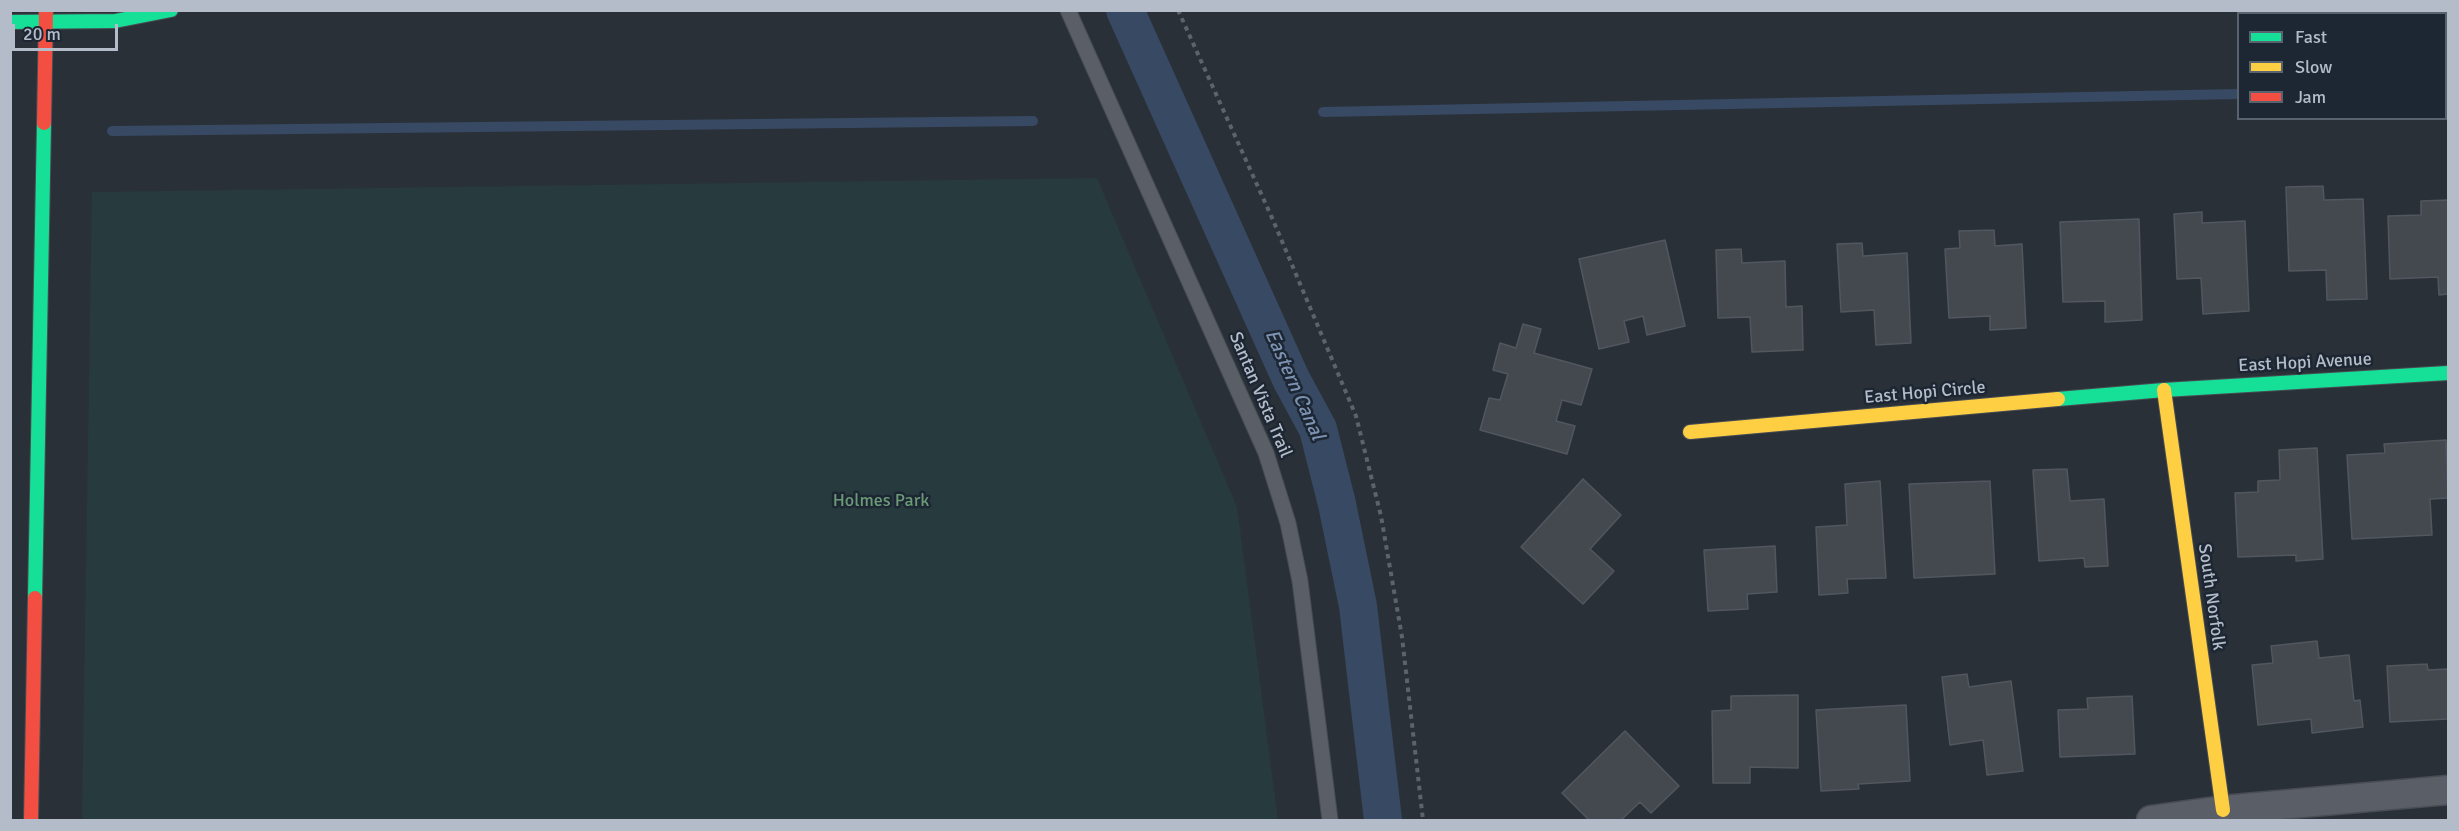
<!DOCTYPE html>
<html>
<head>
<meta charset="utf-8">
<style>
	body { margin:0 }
	#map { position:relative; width:2459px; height:831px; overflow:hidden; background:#2a3038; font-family:Signika,sans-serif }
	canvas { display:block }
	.frame { position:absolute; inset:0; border:12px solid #b4bcc9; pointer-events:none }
	.legend { position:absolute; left:2237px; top:12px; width:210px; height:108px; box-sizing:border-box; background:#1d2633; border:2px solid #59626f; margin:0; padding:8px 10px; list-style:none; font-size:18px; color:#b4bcc9 }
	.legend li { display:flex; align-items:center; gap:12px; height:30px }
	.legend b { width:30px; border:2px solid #59626f }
	.scale { position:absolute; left:12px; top:24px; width:106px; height:27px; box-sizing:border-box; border:3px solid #b4bcc9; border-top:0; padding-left:8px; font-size:18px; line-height:21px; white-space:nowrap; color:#b4bcc9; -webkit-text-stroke:4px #1d2633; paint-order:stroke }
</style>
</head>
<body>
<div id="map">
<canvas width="2459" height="831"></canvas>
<div class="frame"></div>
<ul class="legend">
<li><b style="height:8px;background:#16e098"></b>Fast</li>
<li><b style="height:8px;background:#ffcf43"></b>Slow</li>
<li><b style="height:8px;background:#f24e42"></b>Jam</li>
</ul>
<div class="scale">20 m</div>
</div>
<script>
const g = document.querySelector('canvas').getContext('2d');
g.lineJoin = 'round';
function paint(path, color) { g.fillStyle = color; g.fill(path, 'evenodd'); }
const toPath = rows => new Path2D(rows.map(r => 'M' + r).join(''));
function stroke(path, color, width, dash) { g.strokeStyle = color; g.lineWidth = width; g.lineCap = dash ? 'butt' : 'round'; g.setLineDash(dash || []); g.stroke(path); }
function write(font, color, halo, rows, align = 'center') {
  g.font = font + ' Signika,sans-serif'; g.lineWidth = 5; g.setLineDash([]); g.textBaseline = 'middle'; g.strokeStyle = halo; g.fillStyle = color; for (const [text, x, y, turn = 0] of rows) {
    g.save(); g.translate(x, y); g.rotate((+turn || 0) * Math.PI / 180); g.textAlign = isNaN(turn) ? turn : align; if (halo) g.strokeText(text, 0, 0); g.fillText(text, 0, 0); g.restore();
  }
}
const green = toPath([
	[1097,178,1237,507,1278,820,82,820,92,192]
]);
const stream = toPath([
	[2446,90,2448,90],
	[1323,112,2238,94],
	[112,131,1033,121]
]);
const canal = toPath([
	[1125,10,1291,379,1318,429,1337,504,1358,606,1383,820]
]);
const building = toPath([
	[2323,186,2324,200,2363,199,2367,299,2327,300,2326,270,2289,271,2286,187,2323,186],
	[2448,200,2448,294,2439,295,2438,277,2390,279,2388,216,2421,215,2421,201,2448,200],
	[2202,212,2202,223,2245,221,2249,311,2203,314,2201,278,2177,279,2174,214,2202,212],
	[2139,219,2142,320,2105,322,2105,301,2063,302,2060,222,2139,219],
	[1994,230,1995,246,2022,244,2026,328,1990,330,1990,316,1949,318,1945,249,1960,248,1959,231,1994,230],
	[1665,240,1685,326,1647,335,1643,316,1624,321,1629,342,1599,349,1579,259,1665,240],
	[1862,243,1863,256,1907,253,1911,343,1876,345,1874,310,1841,312,1837,244,1862,243],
	[1741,249,1742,263,1785,261,1786,307,1802,306,1803,350,1752,352,1750,317,1718,318,1716,250,1741,249],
	[1523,324,1541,329,1534,353,1592,369,1581,405,1562,400,1556,421,1575,426,1567,454,1480,430,1489,398,1500,400,1508,374,1493,370,1500,343,1516,348,1523,324],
	[2446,440,2448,498,2430,499,2432,535,2352,539,2347,455,2385,453,2384,444,2446,440],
	[2317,448,2323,559,2296,561,2296,555,2238,557,2235,493,2258,492,2258,481,2280,480,2279,450,2317,448],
	[2067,469,2070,501,2104,499,2108,566,2085,567,2084,558,2039,561,2033,470,2067,469],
	[1583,479,1621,515,1590,549,1614,571,1583,604,1521,547,1583,479],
	[1880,481,1886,578,1847,579,1848,593,1819,595,1816,527,1847,525,1845,484,1880,481],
	[1990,481,1995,574,1914,578,1909,484,1990,481],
	[1775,546,1777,592,1747,594,1748,609,1708,611,1704,550,1775,546],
	[2317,641,2319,658,2349,655,2354,701,2360,700,2363,727,2312,733,2311,719,2258,725,2252,665,2273,663,2271,646,2317,641],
	[2427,664,2428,670,2448,669,2448,719,2390,722,2387,666,2427,664],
	[1967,674,1969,687,2011,681,2023,771,1987,775,1983,740,1950,745,1942,677,1967,674],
	[1798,695,1798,768,1750,767,1750,783,1713,783,1712,711,1731,710,1731,696,1798,695],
	[2132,696,2135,754,2060,757,2058,710,2088,709,2087,698,2132,696],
	[1906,705,1910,781,1858,784,1859,789,1821,791,1816,710,1906,705],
	[1625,731,1679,786,1651,813,1640,802,1621,820,1589,820,1562,793,1625,731]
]);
const path = toPath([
	[1178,10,1273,220,1356,416,1381,516,1402,637,1423,820]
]);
const lane = toPath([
	[1068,10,1266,453,1288,523,1300,581,1330,820]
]);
const street = toPath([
	[2151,820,2223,810,2448,790]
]);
const fast = toPath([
	[10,22,115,21,171,10],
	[2058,399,2164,390,2448,373],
	[35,598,44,123]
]);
const slow = toPath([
	[2164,390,2223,810],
	[1690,432,2058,399]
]);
const jam = toPath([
	[44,123,46,10],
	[31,820,35,598]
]);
const streetNames = [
	["East Hopi Avenue",2305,363,-3],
	["East Hopi Circle",1925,393,-5],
	["Santan Vista Trail",1260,395,67],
	["South Norfolk",2211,597,82]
];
const parkNames = [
	["Holmes Park",881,501]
];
const waterNames = [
	["Eastern Canal",1294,385,66]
];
paint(green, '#273a3e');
stroke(stream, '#384963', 10);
stroke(canal, '#384963', 38);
paint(building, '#444950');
stroke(building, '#52575f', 1.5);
stroke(lane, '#484c53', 17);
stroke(street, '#484c53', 31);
stroke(fast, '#484c53', 16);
stroke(slow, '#484c53', 16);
stroke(jam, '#484c53', 16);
stroke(path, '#5d636a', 4, [4.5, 4.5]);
stroke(lane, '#5a5e66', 15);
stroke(street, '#5a5e66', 28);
stroke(fast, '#16e098', 14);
stroke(slow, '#ffcf43', 14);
stroke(jam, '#f24e42', 14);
write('18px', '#b4bcc9', '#1d2633', streetNames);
write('18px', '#6b9a76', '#1d2633', parkNames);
write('italic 20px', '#7c92b1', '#1d2633', waterNames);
</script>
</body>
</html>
